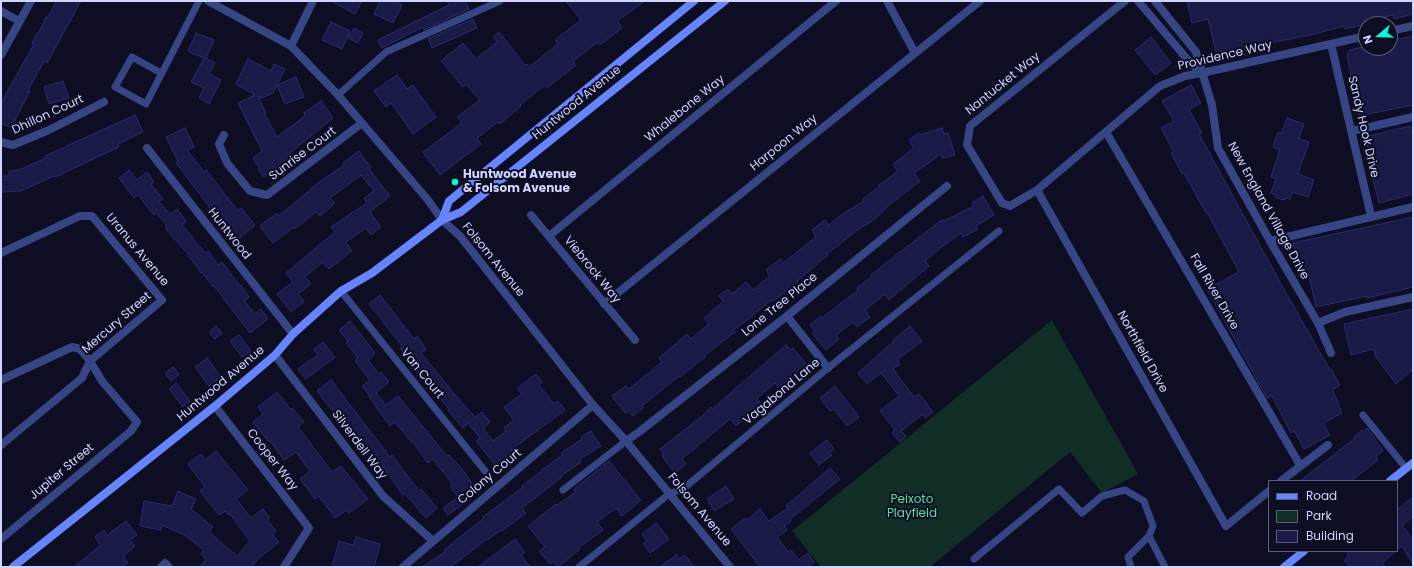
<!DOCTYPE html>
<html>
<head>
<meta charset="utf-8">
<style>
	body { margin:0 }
	#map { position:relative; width:1414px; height:568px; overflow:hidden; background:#0d0e23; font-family:Poppins,sans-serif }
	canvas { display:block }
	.frame { position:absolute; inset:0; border:2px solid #d0d5ff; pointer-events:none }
	.legend { position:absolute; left:1268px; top:480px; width:130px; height:72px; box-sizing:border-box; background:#0d0e23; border:1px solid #5b5e7b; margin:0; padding:5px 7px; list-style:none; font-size:12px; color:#d0d5ff }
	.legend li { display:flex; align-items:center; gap:8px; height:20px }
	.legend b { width:20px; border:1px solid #5b5e7b }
	.north { position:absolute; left:1358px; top:16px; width:40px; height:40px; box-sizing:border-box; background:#0d0e23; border:1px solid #5b5e7b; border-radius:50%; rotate:251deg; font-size:11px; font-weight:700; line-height:16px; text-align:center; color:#d0d5ff }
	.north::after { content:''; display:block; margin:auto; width:14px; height:18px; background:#00fbdc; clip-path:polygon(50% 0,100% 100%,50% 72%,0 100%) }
</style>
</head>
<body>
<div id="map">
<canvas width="1414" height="568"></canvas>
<div class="frame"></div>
<ul class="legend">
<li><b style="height:5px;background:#6784ff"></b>Road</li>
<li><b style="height:11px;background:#102d26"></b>Park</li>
<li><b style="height:11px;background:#191a45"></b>Building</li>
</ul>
<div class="north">N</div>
</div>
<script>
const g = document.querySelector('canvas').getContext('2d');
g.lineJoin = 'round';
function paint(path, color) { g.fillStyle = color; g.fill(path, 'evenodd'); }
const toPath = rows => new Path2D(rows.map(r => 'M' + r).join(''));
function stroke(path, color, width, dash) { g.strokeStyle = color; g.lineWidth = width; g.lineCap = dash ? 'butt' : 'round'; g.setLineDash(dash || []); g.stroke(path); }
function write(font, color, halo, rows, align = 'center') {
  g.font = font + ' Poppins,sans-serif'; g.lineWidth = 4; g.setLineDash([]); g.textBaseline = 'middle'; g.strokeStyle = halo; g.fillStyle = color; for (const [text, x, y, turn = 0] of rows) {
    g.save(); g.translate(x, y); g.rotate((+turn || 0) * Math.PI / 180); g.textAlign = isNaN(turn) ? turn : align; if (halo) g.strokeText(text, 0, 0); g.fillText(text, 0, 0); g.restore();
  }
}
const green = toPath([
	[1052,320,1138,474,1102,493,1070,452,930,567,821,567,792,531]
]);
const building = toPath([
	[57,1,81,1,47,63,44,61,27,92,30,91,11,128,1,123,1,103,34,44,32,43,38,32,39,32,46,17,47,18,57,1],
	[331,1,362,1,355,14,331,1],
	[380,1,395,1,402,5,393,23,374,14,380,1],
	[447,1,465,1,469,9,424,30,423,27,382,48,378,40,449,5,447,1],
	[566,1,645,1,617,21,622,28,600,45,598,42,573,61,576,65,547,88,545,85,520,105,521,106,500,124,498,122,477,138,481,144,440,175,423,152,462,123,457,117,480,100,466,84,463,87,441,61,463,43,476,59,497,42,493,37,499,32,525,65,527,64,529,67,558,44,555,40,581,20,566,1],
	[1187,1,1413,1,1413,14,1394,19,1393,15,1366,21,1366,24,1345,29,1344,26,1315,34,1265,44,1266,46,1217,56,1208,19,1192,23,1187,1],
	[473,19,477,28,432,48,428,39,473,19],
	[331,22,350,31,342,49,322,40,331,22],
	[354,28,363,33,358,43,348,38,354,28],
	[196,33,214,40,206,58,215,63,209,74,221,80,209,104,199,98,204,88,191,82,204,58,188,51,196,33],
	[1413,36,1413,105,1359,116,1347,55,1350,50,1366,46,1366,48,1390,48,1390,41,1413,36],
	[1151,37,1171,63,1155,75,1135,50,1151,37],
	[248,59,271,71,274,64,285,69,273,93,262,98,258,96,266,113,264,113,277,137,305,116,304,113,321,101,333,118,286,156,288,159,264,177,258,169,259,167,253,159,262,151,238,103,255,95,236,84,248,59],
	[397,75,407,89,413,85,436,117,413,134,391,103,386,107,374,91,397,75],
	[296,77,304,97,285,104,277,85,296,77],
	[63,81,69,98,49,104,44,87,63,81],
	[1191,85,1201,103,1189,110,1202,133,1199,134,1286,293,1330,370,1331,369,1340,385,1332,390,1339,403,1338,404,1342,413,1323,423,1330,435,1304,449,1294,431,1291,433,1272,396,1267,398,1207,289,1239,272,1207,212,1206,213,1184,173,1182,174,1171,153,1174,152,1161,128,1174,121,1162,101,1191,85],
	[135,115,143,132,118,144,119,147,55,177,54,176,21,191,2,192,1,176,9,176,9,171,19,170,46,158,45,156,135,115],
	[1287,118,1304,124,1299,139,1309,142,1298,174,1314,180,1308,197,1292,192,1290,199,1285,198,1284,200,1275,197,1276,195,1271,193,1276,179,1271,177,1280,150,1273,147,1278,132,1282,133,1287,118],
	[1410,126,1412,134,1413,133,1413,194,1379,203,1371,172,1374,172,1365,137,1410,126],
	[185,128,194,147,187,150,204,172,206,170,238,211,241,208,255,225,239,239,222,218,219,219,176,163,178,161,166,137,185,128],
	[942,128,944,134,948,133,955,155,942,158,941,154,914,173,920,181,889,205,874,220,864,226,864,225,827,254,828,255,797,281,798,282,773,301,772,300,734,330,735,332,704,356,705,357,680,377,679,376,642,406,643,408,633,416,629,411,625,413,612,396,626,386,629,389,662,362,659,358,687,334,691,339,709,324,704,318,724,301,719,296,728,289,732,294,746,282,753,290,770,276,766,270,780,259,783,263,816,237,812,230,825,220,829,225,844,213,864,201,863,199,879,187,878,186,898,171,893,164,914,148,909,140,918,133,919,135,942,128],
	[359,151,371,168,369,169,390,196,370,212,381,227,371,235,366,228,346,242,352,251,329,269,323,262,305,277,311,284,298,294,304,302,291,312,277,294,293,282,286,273,335,232,331,227,367,203,364,198,374,191,361,175,330,198,335,203,320,216,316,212,295,229,294,227,273,243,260,226,277,213,279,216,318,183,344,165,343,163,359,151],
	[129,170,137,180,147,172,154,182,151,184,163,199,159,202,170,214,177,209,186,221,182,225,205,253,208,251,218,265,222,262,240,286,241,285,249,297,244,300,255,314,261,309,268,319,250,333,214,286,213,287,202,272,201,273,187,253,165,228,167,226,157,213,154,215,138,195,134,198,119,178,129,170],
	[983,196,994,215,976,226,978,229,963,237,961,233,940,248,925,261,929,266,889,300,885,294,865,310,870,317,857,327,853,322,836,335,839,339,826,350,812,333,815,331,810,325,821,316,822,318,858,290,857,288,872,276,871,275,927,231,942,220,944,221,974,206,972,203,983,196],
	[1413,217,1413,287,1367,298,1367,296,1316,307,1308,272,1300,274,1293,243,1413,217],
	[380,295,414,339,417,336,426,349,421,353,460,401,475,417,482,412,490,422,483,428,493,441,506,431,504,428,514,420,504,407,522,394,517,388,536,374,542,382,539,385,554,404,558,401,565,410,511,450,517,458,501,472,476,441,480,438,468,423,463,428,448,410,449,409,417,372,400,348,403,347,369,304,380,295],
	[1413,309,1413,369,1396,384,1376,357,1374,349,1351,355,1344,324,1413,309],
	[350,321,375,353,368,360,379,374,381,372,389,382,376,393,386,405,398,396,447,456,449,455,463,470,474,487,461,497,465,502,448,515,443,508,458,497,450,487,453,485,433,459,428,463,413,442,412,443,395,422,390,426,369,397,370,396,362,386,370,380,355,361,358,358,346,343,348,341,339,330,350,321],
	[216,326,222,333,215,339,209,332,216,326],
	[910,326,922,341,897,360,900,364,893,369,914,397,919,394,933,412,925,418,923,414,901,431,906,436,900,442,892,433,895,430,880,411,899,396,884,376,884,377,881,373,867,384,858,373,894,341,893,340,910,326],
	[239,335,251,351,242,357,230,341,239,335],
	[323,342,335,357,306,379,298,369,318,355,314,349,323,342],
	[786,345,791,350,793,348,807,365,779,388,775,383,757,398,761,404,747,416,747,417,736,426,730,419,682,459,686,464,675,473,662,456,664,454,660,449,701,417,711,407,712,409,786,345],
	[207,358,221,377,209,386,195,367,207,358],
	[173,367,179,374,171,381,165,373,173,367],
	[331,380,390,457,392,455,419,491,421,489,437,508,426,518,405,494,403,495,382,465,378,468,370,457,372,456,345,422,343,424,317,391,331,380],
	[176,383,190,401,183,407,169,389,176,383],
	[835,386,859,417,847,426,834,409,830,411,820,398,835,386],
	[277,392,290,409,292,408,304,422,298,427,332,472,341,466,368,499,349,513,347,510,335,518,319,496,315,499,300,479,310,471,296,452,284,460,270,441,269,442,253,422,263,414,258,407,277,392],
	[1367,428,1383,451,1376,456,1378,460,1351,481,1300,481,1355,438,1354,437,1362,430,1363,431,1367,428],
	[591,431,601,446,580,459,581,462,561,476,562,477,522,508,526,513,502,531,501,530,487,540,487,539,451,567,422,567,445,552,444,550,484,518,483,517,523,487,522,486,542,471,542,470,562,455,561,453,582,439,581,437,591,431],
	[827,440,834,449,829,452,832,455,819,465,810,453,827,440],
	[216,451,248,490,236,499,251,518,263,509,270,518,267,520,276,531,272,534,279,542,258,559,251,567,200,567,206,559,201,554,204,550,184,535,162,525,161,530,140,526,144,501,172,506,178,491,196,499,191,509,213,527,209,532,237,556,250,541,230,514,229,515,225,511,219,515,200,491,205,487,188,464,201,454,205,460,216,451],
	[609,461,641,500,622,516,616,508,597,522,603,530,578,548,579,550,558,567,553,562,550,564,539,551,545,547,528,526,556,504,557,505,576,492,574,489,609,461],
	[830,468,840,479,790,519,791,521,784,526,787,530,777,537,788,552,791,550,799,560,808,553,814,562,807,567,760,567,731,529,745,518,747,520,760,509,769,521,788,508,786,506,830,468],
	[726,486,734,499,714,511,707,499,726,486],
	[1413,497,1413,516,1402,526,1413,539,1413,564,1402,546,1397,550,1397,510,1413,497],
	[126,521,137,535,130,540,135,546,123,556,128,563,122,567,74,567,101,545,95,537,104,530,107,535,126,521],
	[656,523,669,539,650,553,643,544,647,541,642,534,656,523],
	[356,537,380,544,374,567,332,567,339,541,353,545,356,537],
	[515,539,525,552,521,555,530,567,478,567,515,539],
	[1346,551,1396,551,1382,563,1385,567,1350,567,1344,560,1349,556,1346,551],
	[676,555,679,559,685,555,694,567,660,567,676,555]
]);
const lane = toPath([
	[161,73,132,57,115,87,146,104,199,1],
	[338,95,386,52,500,1],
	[341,291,485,471],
	[1363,415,1406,468],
	[563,490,626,441],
	[1149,536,1165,567],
	[974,559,1059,489,1082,513,1102,496,1125,490,1144,501,1153,526,1149,536,1128,557,1131,567],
	[579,567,669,494,684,488,828,368,999,231]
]);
const street = toPath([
	[208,1,291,46,338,95,428,200,442,220,460,236,593,405,626,441,730,567],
	[887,1,915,53],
	[1125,1,970,126,967,145,1002,203,1010,206,1037,190,1160,86,1185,76,1202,73,1366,36],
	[1138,1,1187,59,1201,73],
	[1155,1,1196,52,1212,105,1218,148,1270,241,1318,323,1331,353],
	[1,11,19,21],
	[1390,31,1413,26],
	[1331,44,1371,216],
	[291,46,313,1],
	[1,55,31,1],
	[1352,131,1413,117],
	[1106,132,1300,465],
	[224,135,219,144,227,163,250,191,267,195,362,123],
	[1,142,13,145,49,130,104,102],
	[147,148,293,334],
	[1037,190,1226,526,1269,491],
	[531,215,635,340],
	[549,236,836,1],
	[1270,241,1413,207],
	[1,253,80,216,92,216,162,300,90,361,82,378,1,445],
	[604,304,980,1],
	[787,316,828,368],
	[1318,323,1345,312,1413,297],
	[275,355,383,496,433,541],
	[1,380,72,347,80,349,90,361,102,381,137,422,131,431,1,539],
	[215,406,309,528,284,567],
	[626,441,639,432,787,316,947,186],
	[1281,481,1328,445],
	[161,567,165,563,169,567],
	[403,567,593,405]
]);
const secondary = toPath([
	[442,220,449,201,694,1],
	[1390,481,1413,463],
	[13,567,215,406,275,355,293,334,341,291,372,273,442,220,461,212,725,1],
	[1284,567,1304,551]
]);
const markers = [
	[455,182,4,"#00fbdc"]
];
const streetNames = [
	["Providence Way",1225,56,-13],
	["Nantucket Way",1003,84,-39],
	["Huntwood Avenue",577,103,-39],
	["Whalebone Way",685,109,-39],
	["Dhillon Court",48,115,-25],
	["Sandy Hook Drive",1363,127,77],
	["Harpoon Way",784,143,-39],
	["Sunrise Court",303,154,-37],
	["New England Village Drive",1268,211,61],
	["Huntwood",229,234,52],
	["Uranus Avenue",137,250,50],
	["Folsom Avenue",493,260,51],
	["Viebrock Way",592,270,51],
	["Fall River Drive",1214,292,60],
	["Lone Tree Place",780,305,-39],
	["Mercury Street",117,323,-41],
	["Northfield Drive",1142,352,61],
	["Van Court",422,374,51],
	["Huntwood Avenue",221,384,-40],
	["Vagabond Lane",782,392,-40],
	["Silverdell Way",359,445,53],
	["Cooper Way",272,460,52],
	["Jupiter Street",62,472,-40],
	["Colony Court",490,477,-40],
	["Folsom Avenue",699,510,50]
];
const poiNames = [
	["Huntwood Avenue",463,175],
	["& Folsom Avenue",463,189]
];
const parkNames = [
	["Peixoto",912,500],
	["Playfield",912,514]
];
paint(green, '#102d26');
paint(building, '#191a45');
stroke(building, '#2a2c71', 1);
stroke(lane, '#374584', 7);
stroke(street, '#374584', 8);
stroke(secondary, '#6784ff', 8);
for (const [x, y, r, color] of markers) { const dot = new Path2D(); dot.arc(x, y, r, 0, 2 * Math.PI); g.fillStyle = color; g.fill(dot); stroke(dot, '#0d0e23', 1.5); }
write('12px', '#d0d5ff', '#0d0e23', streetNames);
write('bold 12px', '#d0d5ff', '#0d0e23', poiNames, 'left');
write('12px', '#58e2a1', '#0d0e23', parkNames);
</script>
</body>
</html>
